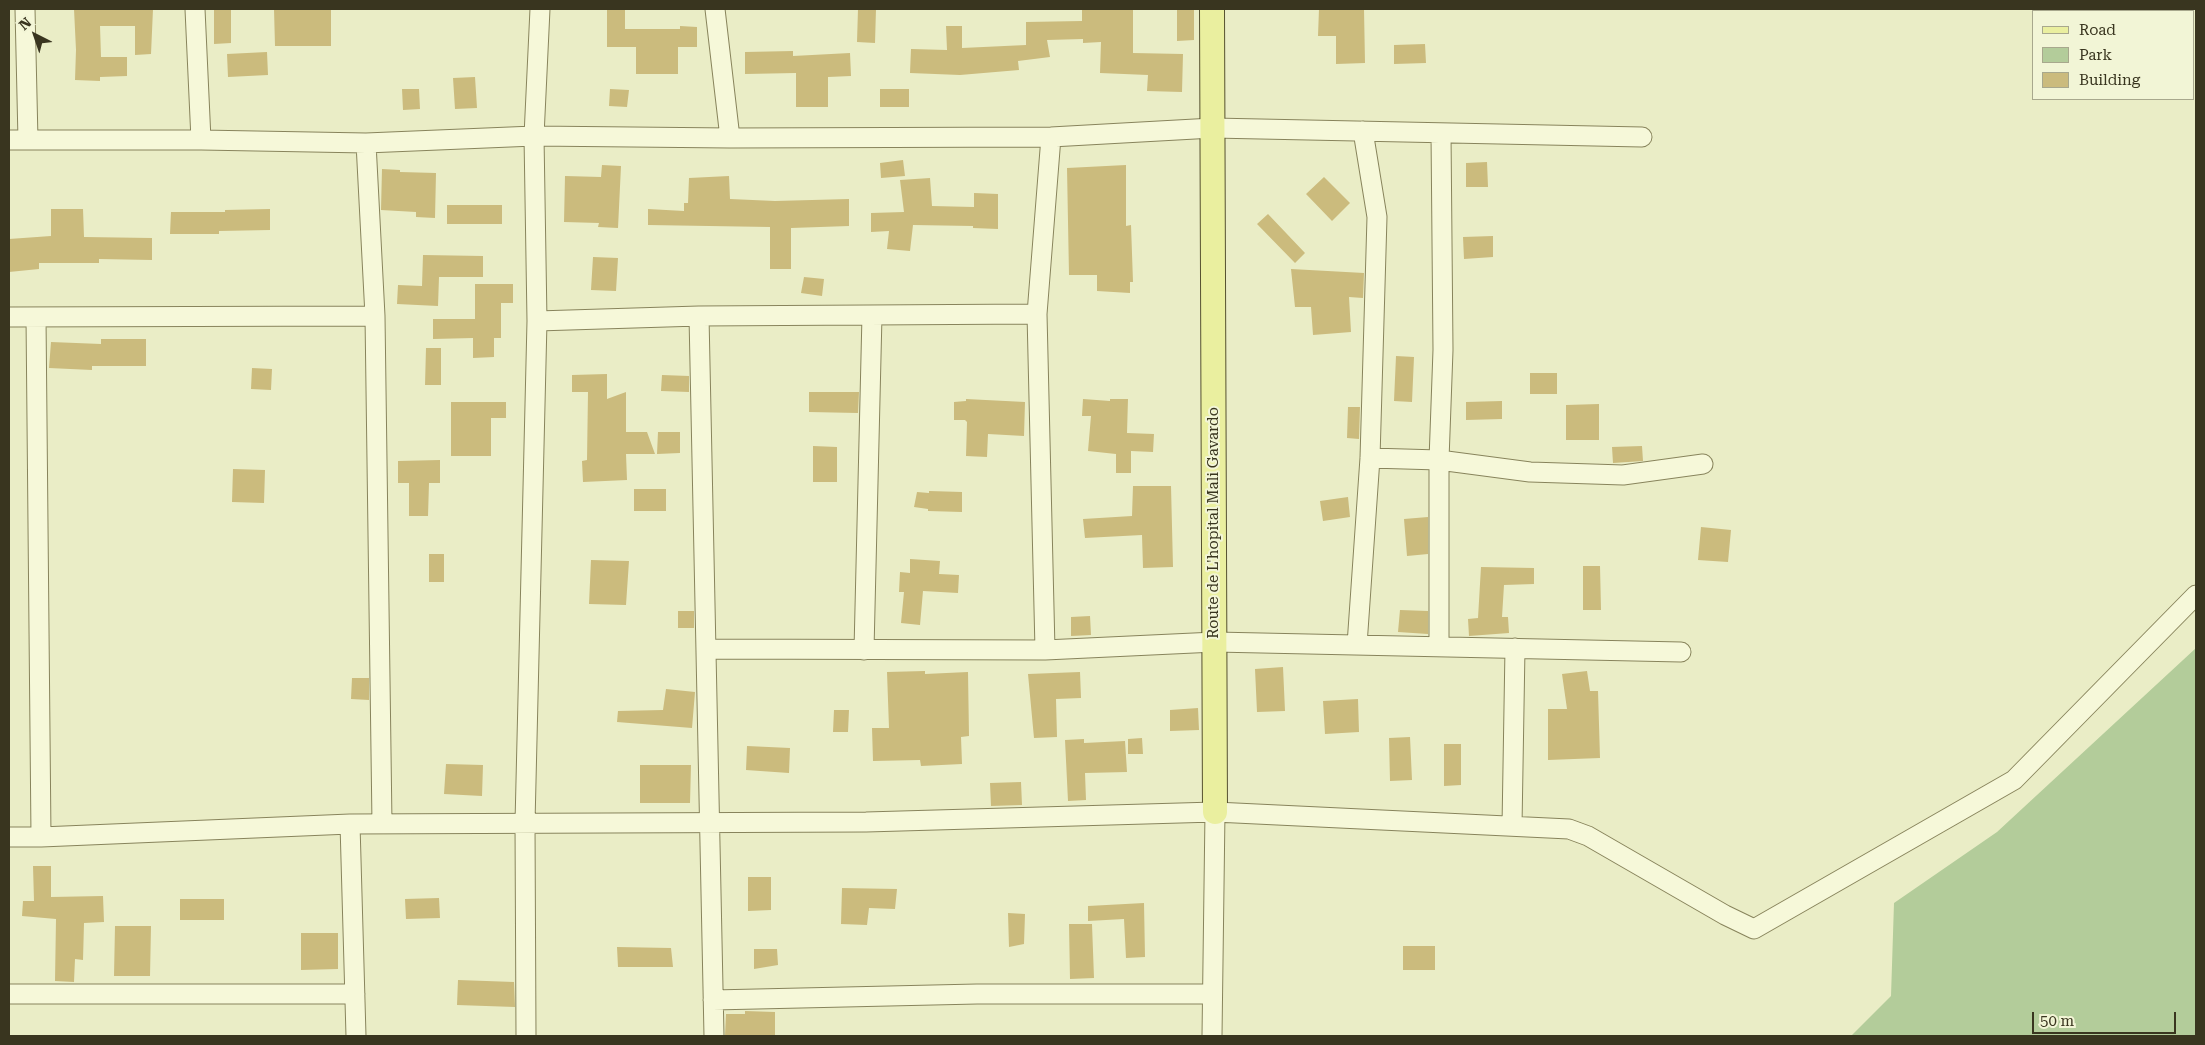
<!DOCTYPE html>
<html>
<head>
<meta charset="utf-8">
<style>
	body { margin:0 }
	#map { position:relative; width:2205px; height:1045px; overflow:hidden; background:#eaedc6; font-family:"Roboto Serif",serif }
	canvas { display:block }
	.frame { position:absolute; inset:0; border:10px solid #39351f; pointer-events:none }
	.legend { position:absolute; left:2032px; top:10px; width:162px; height:90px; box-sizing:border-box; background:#f2f5d6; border:1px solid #a8a88d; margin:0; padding:6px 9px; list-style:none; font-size:15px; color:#39351f }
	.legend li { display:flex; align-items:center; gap:10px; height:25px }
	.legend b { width:25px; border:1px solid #a8a88d }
	.north { position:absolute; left:10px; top:10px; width:50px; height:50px; -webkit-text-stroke:4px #f2f5d6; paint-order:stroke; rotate:319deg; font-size:14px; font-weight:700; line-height:20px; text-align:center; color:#39351f }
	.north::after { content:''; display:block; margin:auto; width:18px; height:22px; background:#39351f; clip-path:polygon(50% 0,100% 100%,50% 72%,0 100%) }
	.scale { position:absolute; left:2032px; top:1012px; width:144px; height:22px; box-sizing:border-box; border:2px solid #39351f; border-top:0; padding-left:6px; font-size:15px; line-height:18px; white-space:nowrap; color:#39351f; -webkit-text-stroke:4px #f2f5d6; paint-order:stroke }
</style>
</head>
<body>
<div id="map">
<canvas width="2205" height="1045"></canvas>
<div class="frame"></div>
<ul class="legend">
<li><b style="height:6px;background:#eaef9f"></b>Road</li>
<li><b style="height:14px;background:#b3cc9a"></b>Park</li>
<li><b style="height:14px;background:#cbbb7d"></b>Building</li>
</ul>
<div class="north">N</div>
<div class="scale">50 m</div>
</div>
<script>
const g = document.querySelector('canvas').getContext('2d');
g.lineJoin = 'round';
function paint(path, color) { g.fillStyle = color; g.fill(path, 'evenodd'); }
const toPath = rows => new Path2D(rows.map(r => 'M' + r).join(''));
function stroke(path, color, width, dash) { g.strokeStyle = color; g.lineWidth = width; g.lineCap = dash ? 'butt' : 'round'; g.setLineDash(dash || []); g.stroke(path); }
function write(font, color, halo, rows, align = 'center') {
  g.font = font + ' "Roboto Serif",serif'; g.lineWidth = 4; g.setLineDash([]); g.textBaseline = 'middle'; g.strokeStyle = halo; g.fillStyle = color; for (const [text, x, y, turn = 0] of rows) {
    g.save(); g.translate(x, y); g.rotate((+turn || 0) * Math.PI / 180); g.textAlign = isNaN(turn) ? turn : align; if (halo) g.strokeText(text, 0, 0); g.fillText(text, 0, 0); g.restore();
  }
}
const green = toPath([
	[2196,648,2196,1036,1851,1036,1891,996,1894,903,1997,832]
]);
const building = toPath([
	[74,9,153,9,151,54,135,55,135,26,100,26,101,57,127,57,127,76,100,77,100,81,75,80,76,50],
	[214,9,231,9,231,43,214,44],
	[274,9,331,9,331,46,275,46],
	[607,9,625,9,625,29,680,29,680,26,697,27,697,47,678,47,678,74,636,74,636,47,607,47],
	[858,9,876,9,875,43,857,42],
	[1082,9,1133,9,1133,53,1183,54,1182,92,1147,91,1148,75,1100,73,1101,42,1083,43,1083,39,1047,40,1050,57,1018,61,1019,70,960,75,910,73,911,49,947,50,946,26,962,26,962,48,1026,45,1026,22,1082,21],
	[1177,9,1194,9,1194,40,1177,41],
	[1319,9,1364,9,1365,63,1336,64,1336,36,1318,36],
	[1425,44,1426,63,1394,64,1394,45],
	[793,51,793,56,850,53,851,76,828,77,828,107,796,107,796,73,745,74,745,52],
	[267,52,268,75,228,77,227,54],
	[475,77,477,108,455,109,453,78],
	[402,89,419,89,420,109,403,110],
	[610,89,629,90,627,107,609,106],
	[880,89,909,89,909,107,880,107],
	[903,160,905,176,881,178,880,163],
	[1487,162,1488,187,1466,187,1466,163],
	[602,165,621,166,618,228,598,227,599,223,564,222,565,176,601,177],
	[1126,165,1126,226,1131,225,1133,282,1130,282,1130,293,1097,291,1097,275,1069,275,1067,168],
	[382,169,400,170,400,172,436,173,435,218,416,217,416,212,381,210],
	[729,176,730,199,775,201,849,199,849,226,791,228,791,269,770,269,770,227,648,225,648,209,684,211,684,203,688,203,689,178],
	[1324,177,1350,203,1332,221,1306,194],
	[930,178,932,206,974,207,974,193,998,194,998,229,973,228,973,226,913,225,910,251,887,249,889,231,871,232,871,213,904,212,900,180],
	[447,205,502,205,502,224,447,224],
	[51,209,83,209,84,237,152,238,152,260,99,259,99,263,39,263,39,269,9,272,9,239,51,236],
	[270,209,270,230,219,231,219,234,170,234,171,212,225,212,225,210],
	[1268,214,1305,253,1295,263,1257,224],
	[1493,236,1493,257,1464,259,1463,237],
	[423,255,483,256,483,277,439,277,438,306,397,304,398,285,422,286],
	[593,257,618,258,616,291,591,290],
	[1291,269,1364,273,1363,298,1349,297,1351,332,1313,335,1311,307,1295,307],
	[804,277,824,279,822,296,801,293],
	[475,284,513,284,513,303,501,303,501,338,494,338,494,357,473,358,473,338,433,339,433,319,475,319],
	[101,339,146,339,146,366,92,366,92,370,49,368,51,342,101,344],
	[426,348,441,348,441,385,425,385],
	[1396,356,1414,357,1412,402,1394,401],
	[252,368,272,369,271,390,251,389],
	[1530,373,1557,373,1557,394,1530,394],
	[607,374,607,399,626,392,626,432,647,432,655,454,626,454,627,480,583,482,582,461,587,460,588,392,572,392,572,375],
	[662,375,689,376,689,392,661,391],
	[809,392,859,392,858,413,809,412],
	[966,399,1025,402,1024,436,988,434,987,457,966,456,967,422,965,420,954,420,954,402,966,401],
	[1083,399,1110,401,1110,399,1128,399,1127,433,1154,434,1153,452,1131,451,1131,473,1116,473,1116,454,1088,451,1091,416,1082,416],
	[1502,401,1502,419,1466,420,1466,402],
	[451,402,506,402,506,418,491,418,491,456,451,456],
	[1599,404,1599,440,1566,440,1566,405],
	[1348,407,1360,407,1359,439,1347,438],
	[658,432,680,432,680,453,657,454],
	[813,446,837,447,837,482,813,482],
	[1642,446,1643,461,1613,463,1612,447],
	[440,460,440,483,429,483,428,516,409,516,409,483,398,483,398,461],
	[233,469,265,470,264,503,232,502],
	[1133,486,1171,486,1173,567,1143,568,1142,535,1085,538,1083,519,1132,516],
	[634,489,666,489,666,511,634,511],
	[929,491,962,492,962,512,928,511,928,509,914,507,917,492,929,493],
	[1348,497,1350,517,1323,521,1320,501],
	[1428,517,1428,554,1407,556,1404,519],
	[1701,527,1731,530,1728,562,1698,560],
	[429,554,444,554,444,582,429,582],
	[910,559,940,561,939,574,959,575,958,593,923,591,920,625,901,623,904,592,899,592,900,572,910,573],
	[591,560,629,561,626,605,589,604],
	[1583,566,1600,566,1601,610,1583,610],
	[1481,567,1534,568,1534,584,1504,585,1502,617,1508,617,1509,633,1469,636,1468,619,1478,618],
	[1400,610,1428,611,1428,634,1398,632],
	[678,611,694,611,694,628,678,628],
	[1090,616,1091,635,1071,636,1071,617],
	[1283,667,1285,711,1257,712,1255,669],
	[925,671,925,674,968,672,969,736,961,737,962,764,921,766,920,760,873,761,872,728,889,728,887,672],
	[1587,671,1590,691,1598,691,1600,758,1548,760,1548,709,1567,709,1562,674],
	[1080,672,1081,698,1056,699,1057,737,1034,738,1028,674],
	[352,678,369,678,369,700,351,699],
	[666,689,695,692,692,728,617,722,618,711,663,710],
	[1358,699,1359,732,1325,734,1323,701],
	[1198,708,1199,730,1170,731,1170,710],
	[834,710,849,710,848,732,833,732],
	[1410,737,1412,780,1390,781,1389,738],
	[1142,738,1143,754,1128,754,1128,739],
	[1084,739,1084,743,1125,741,1127,772,1085,773,1086,800,1068,801,1065,740],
	[1444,744,1461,744,1461,785,1444,786],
	[747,746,790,748,789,773,746,770],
	[446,764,483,765,482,796,444,794],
	[640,765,691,765,690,803,640,803],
	[1021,782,1022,805,991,806,990,783],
	[33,866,51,866,51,897,103,896,104,922,84,923,83,960,75,959,74,982,55,981,56,919,22,916,23,901,34,901],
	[748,877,771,877,771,910,748,911],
	[842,888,897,889,895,909,869,908,867,925,841,924],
	[439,898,440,918,406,919,405,899],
	[180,899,224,899,224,920,180,920],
	[1144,903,1145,957,1126,958,1124,919,1088,921,1088,906],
	[1008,913,1025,914,1024,944,1009,947],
	[1069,924,1092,924,1094,978,1070,979],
	[115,926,151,926,150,976,114,976],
	[301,933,338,933,338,969,301,970],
	[1403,946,1435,946,1435,970,1403,970],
	[617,947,671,948,673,967,618,967],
	[754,949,777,949,778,965,754,969],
	[458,980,514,982,515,1007,457,1005],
	[745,1011,775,1012,775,1036,725,1036,726,1014,745,1014]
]);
const minor = toPath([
	[25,9,28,140],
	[195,9,201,140],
	[715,9,730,138],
	[9,140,201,140,366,143,534,136,730,138,1051,137,1213,128,1642,137],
	[366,143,375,316,382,824],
	[699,316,714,1036],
	[9,317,375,316],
	[36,317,41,837],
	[537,321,699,316,1037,314],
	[1370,458,1439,460,1530,472,1623,475,1703,464],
	[1357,645,1370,458,1377,217,1363,131],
	[1439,647,1439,460,1443,350,1441,133],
	[706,649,1045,650,1215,642,1681,652],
	[864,650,872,315],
	[1045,650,1037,314,1051,137],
	[350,824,356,1036],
	[1512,826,1515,648],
	[9,837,41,837,350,824,866,822,1215,812,1569,829,1588,836,1725,915,1754,929,2014,780,2196,595],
	[9,994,355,994],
	[713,1000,977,994,1211,994],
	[526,1036,525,823,537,321,534,136,540,9],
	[1212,1036,1215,812]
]);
const major = toPath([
	[1212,9,1215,812]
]);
const streetNames = [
	["Route de L'hopital Mali Gavardo",1214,523,-90]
];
paint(green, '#b3cc9a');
paint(building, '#cbbb7d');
stroke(minor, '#88845c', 21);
stroke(major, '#565130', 26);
stroke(minor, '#f6f8d9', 19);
stroke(major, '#eaef9f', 24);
write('15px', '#39351f', '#f2f5d6', streetNames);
</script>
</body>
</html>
